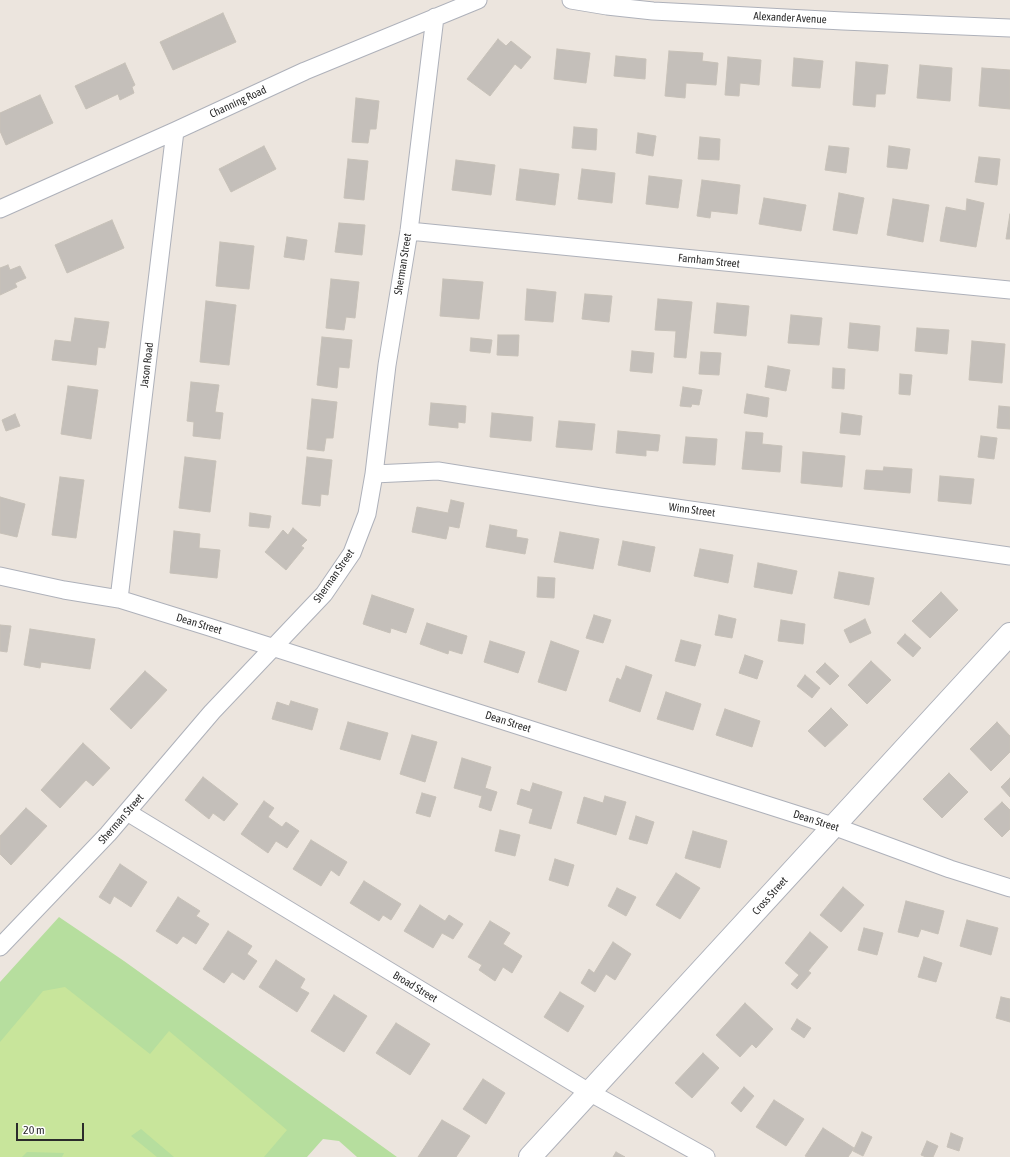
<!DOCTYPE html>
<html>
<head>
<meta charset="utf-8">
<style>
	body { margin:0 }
	#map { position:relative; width:1010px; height:1157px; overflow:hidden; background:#ece5de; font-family:"Asap Condensed",sans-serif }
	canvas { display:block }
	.scale { position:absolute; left:16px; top:1123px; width:68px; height:18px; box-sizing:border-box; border:2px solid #2b2b2b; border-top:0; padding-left:5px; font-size:12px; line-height:14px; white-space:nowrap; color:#2b2b2b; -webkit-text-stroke:3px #fff; paint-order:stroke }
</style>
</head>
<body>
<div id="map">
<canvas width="1010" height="1157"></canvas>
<div class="scale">20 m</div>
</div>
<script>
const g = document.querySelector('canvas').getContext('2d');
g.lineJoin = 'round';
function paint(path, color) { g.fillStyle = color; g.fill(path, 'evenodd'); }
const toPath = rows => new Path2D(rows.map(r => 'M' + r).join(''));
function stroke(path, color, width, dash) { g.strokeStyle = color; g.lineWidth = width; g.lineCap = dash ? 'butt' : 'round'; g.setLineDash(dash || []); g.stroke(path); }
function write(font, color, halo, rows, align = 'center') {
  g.font = font + ' "Asap Condensed",sans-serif'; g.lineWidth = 3.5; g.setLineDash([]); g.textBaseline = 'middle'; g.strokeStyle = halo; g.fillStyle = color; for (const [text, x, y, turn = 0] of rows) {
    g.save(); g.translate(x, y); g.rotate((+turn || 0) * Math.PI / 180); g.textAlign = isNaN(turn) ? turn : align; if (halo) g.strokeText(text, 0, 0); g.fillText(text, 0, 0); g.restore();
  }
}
const green = toPath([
	[59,917,124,961,397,1157,357,1157,339,1141,323,1139,307,1157,0,1157,0,982]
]);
const pitch = toPath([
	[65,987,150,1054,169,1031,287,1130,264,1157,174,1157,141,1129,131,1136,157,1157,62,1157,64,1153,27,1152,22,1157,0,1157,0,1042,43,991]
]);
const building = toPath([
	[223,13,236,42,173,70,160,42,223,13],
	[498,39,506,46,511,41,531,57,521,69,515,64,490,96,467,79,498,39],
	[557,49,590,53,586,83,554,79,557,49],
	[669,51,703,53,702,61,718,63,716,85,686,83,685,98,665,96,669,51],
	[616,56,646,59,645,79,614,76,616,56],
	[728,57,761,60,759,85,740,83,739,96,725,95,728,57],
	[794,58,823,61,820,88,792,86,794,58],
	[856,62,888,65,885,94,876,94,875,107,853,105,856,62],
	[125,63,135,85,132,87,134,93,120,100,118,94,86,109,75,86,125,63],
	[920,65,952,68,950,101,917,98,920,65],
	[982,68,1010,70,1010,109,979,106,982,68],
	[40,95,53,123,6,145,0,131,0,113,40,95],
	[356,98,379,101,376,129,370,129,368,143,352,142,356,98],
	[574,127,597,129,596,150,572,148,574,127],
	[638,133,656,136,653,156,636,153,638,133],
	[700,137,720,139,719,160,698,159,700,137],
	[264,146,276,169,231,192,219,169,264,146],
	[829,146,849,148,846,173,825,170,829,146],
	[889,146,910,149,907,169,887,167,889,146],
	[979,157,1000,159,997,185,975,182,979,157],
	[348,159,368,161,364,200,344,198,348,159],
	[456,160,495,165,491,195,452,190,456,160],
	[520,169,559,174,555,205,516,200,520,169],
	[582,169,615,173,612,203,578,199,582,169],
	[649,176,682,180,678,208,646,204,649,176],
	[702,180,740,185,737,214,711,211,710,218,697,216,702,180],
	[839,193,864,198,857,234,833,230,839,193],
	[764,198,806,205,801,231,759,224,764,198],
	[893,199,929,205,923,242,887,235,893,199],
	[967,199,984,203,976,247,940,241,946,207,966,211,967,199],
	[1010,214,1010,239,1006,239,1010,214],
	[112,220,124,248,67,273,55,245,112,220],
	[339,223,365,225,362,255,335,252,339,223],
	[287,237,307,240,304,260,284,257,287,237],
	[220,242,254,246,249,289,216,286,220,242],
	[8,265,10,270,20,266,26,278,15,283,17,287,0,295,0,268,8,265],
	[331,279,359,282,355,318,346,317,344,330,326,328,331,279],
	[443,279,483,282,479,319,440,316,443,279],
	[527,289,556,292,553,322,525,320,527,289],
	[585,294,612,296,609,322,582,319,585,294],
	[658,299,692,302,686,358,674,357,676,331,655,330,658,299],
	[206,301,236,305,229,365,200,362,206,301],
	[717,303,749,306,746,336,714,333,717,303],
	[791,315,822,318,819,345,788,343,791,315],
	[75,318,109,322,105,348,98,347,96,365,52,360,55,340,71,342,75,318],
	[850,323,880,326,878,351,848,348,850,323],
	[917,328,949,330,947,354,915,351,917,328],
	[498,335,519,335,518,356,497,355,498,335],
	[322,337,352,340,349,368,339,367,337,388,317,385,322,337],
	[471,338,492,340,490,353,470,351,471,338],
	[972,341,1005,344,1002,383,969,380,972,341],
	[632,351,654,353,652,373,630,371,632,351],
	[701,352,721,353,719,375,699,374,701,352],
	[768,366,790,370,786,391,765,387,768,366],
	[833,368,845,369,844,389,832,388,833,368],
	[900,374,912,375,910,395,899,394,900,374],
	[191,382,219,385,215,412,223,413,220,439,193,436,194,422,187,421,191,382],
	[68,386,98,390,91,439,61,434,68,386],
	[683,387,702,390,699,405,692,404,691,407,680,406,683,387],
	[747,394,769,398,767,417,744,413,747,394],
	[312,399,337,402,333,438,326,438,324,451,307,449,312,399],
	[431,403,466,406,465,423,458,422,458,428,429,425,431,403],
	[999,406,1010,407,1010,429,997,428,999,406],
	[492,413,533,417,531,441,490,437,492,413],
	[842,413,862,416,860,435,840,433,842,413],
	[15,414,20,426,6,431,2,420,15,414],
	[559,421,595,424,592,450,556,447,559,421],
	[618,431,660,435,658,451,646,450,646,456,616,453,618,431],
	[746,432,763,433,762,444,782,446,780,472,742,469,746,432],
	[981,436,997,438,994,459,978,457,981,436],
	[686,437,717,439,715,465,683,463,686,437],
	[803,452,845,456,842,487,801,483,803,452],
	[185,457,216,461,210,512,179,508,185,457],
	[307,457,332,460,328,495,321,494,320,506,302,504,307,457],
	[884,467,912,469,910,493,864,489,866,470,883,471,884,467],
	[940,476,974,479,971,504,938,501,940,476],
	[60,477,84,480,76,538,52,535,60,477],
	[0,497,25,504,17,537,0,533,0,497],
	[451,500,464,503,459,528,449,526,446,539,412,532,417,507,448,513,451,500],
	[250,513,271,516,269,528,249,526,250,513],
	[490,525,517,530,516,537,528,539,525,554,486,547,490,525],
	[293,528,307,540,301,546,304,548,286,570,265,552,283,530,288,535,293,528],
	[174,531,200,534,199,548,220,550,217,578,170,573,174,531],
	[560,532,599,539,593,569,554,562,560,532],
	[623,541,655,547,650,572,618,565,623,541],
	[700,549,733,555,728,583,694,576,700,549],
	[758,563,797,571,792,594,754,587,758,563],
	[839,572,874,578,869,605,834,598,839,572],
	[538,577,555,578,554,598,537,597,538,577],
	[941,592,958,610,930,638,912,621,941,592],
	[372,595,414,609,406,633,391,628,390,633,363,624,372,595],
	[594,615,611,620,603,643,586,638,594,615],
	[719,615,736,619,732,638,715,635,719,615],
	[865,619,871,633,850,643,844,630,865,619],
	[781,620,805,624,803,644,778,641,781,620],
	[427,623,467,636,462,654,449,650,448,654,420,644,427,623],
	[0,625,11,626,7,652,0,651,0,625],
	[30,629,95,639,90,669,41,662,40,668,24,665,30,629],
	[905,634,921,648,913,657,897,643,905,634],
	[681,640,701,645,695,666,675,661,681,640],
	[490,641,525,652,518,673,484,662,490,641],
	[551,641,579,651,566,691,538,682,551,641],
	[745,655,763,661,757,679,739,673,745,655],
	[871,661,891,680,867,704,848,685,871,661],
	[825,663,839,676,830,685,816,672,825,663],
	[626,666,652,675,640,712,609,701,617,678,621,680,626,666],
	[145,671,167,690,131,729,110,709,145,671],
	[805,675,820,688,812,698,797,686,805,675],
	[666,692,701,704,693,730,657,719,666,692],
	[291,701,318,709,312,730,272,719,277,702,289,706,291,701],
	[831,708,848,725,825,747,808,731,831,708],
	[725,709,760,721,752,747,716,735,725,709],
	[348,722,388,733,380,760,340,749,348,722],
	[997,722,1010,736,1010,752,991,771,970,749,997,722],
	[412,735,437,742,425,782,400,774,412,735],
	[83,743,110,768,93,786,86,780,60,808,41,790,83,743],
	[462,758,491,767,485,788,497,792,491,811,479,807,482,796,454,788,462,758],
	[949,773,968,792,942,818,923,799,949,773],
	[203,777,238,804,224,821,213,813,209,819,185,800,203,777],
	[1010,778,1010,797,1001,787,1010,778],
	[533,783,562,792,551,829,529,823,533,809,517,804,521,789,530,792,533,783],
	[422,793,436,797,430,817,416,813,422,793],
	[605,796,626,802,616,835,577,823,584,797,603,803,605,796],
	[264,801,274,808,268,817,282,827,286,822,299,831,287,848,276,841,268,853,241,834,264,801],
	[1002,802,1010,810,1010,829,1002,837,984,819,1002,802],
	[26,808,47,826,11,865,0,854,0,836,26,808],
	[636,816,654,822,647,844,629,839,636,816],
	[500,830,520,835,515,856,495,851,500,830],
	[693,831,727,841,720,868,685,858,693,831],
	[311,840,347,862,339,876,331,870,321,886,293,869,311,840],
	[555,859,574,865,568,886,549,880,555,859],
	[120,864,147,882,131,907,114,896,110,904,99,897,120,864],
	[676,873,700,888,680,919,656,905,676,873],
	[364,881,401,904,391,920,383,915,379,921,350,903,364,881],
	[843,887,864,905,841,932,820,915,843,887],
	[617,888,636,897,626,916,608,906,617,888],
	[178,897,200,911,196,916,209,924,196,944,183,936,177,944,156,931,178,897],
	[906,901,944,911,938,934,921,929,918,937,898,932,906,901],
	[420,905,445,921,449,915,463,924,453,939,442,933,433,948,404,931,420,905],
	[967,920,998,928,991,955,960,946,967,920],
	[490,921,510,933,503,944,522,956,512,973,503,967,495,981,479,970,482,965,468,957,490,921],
	[864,928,883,933,877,955,858,950,864,928],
	[228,931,252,946,247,954,257,961,244,980,232,972,224,983,203,969,228,931],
	[810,932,828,947,808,971,811,973,797,989,791,984,799,975,785,963,810,932],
	[613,942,631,954,615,980,606,974,595,992,581,983,589,969,594,973,613,942],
	[924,957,942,963,936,982,918,977,924,957],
	[276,960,305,979,300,988,309,993,297,1012,259,987,276,960],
	[560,992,584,1006,568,1032,544,1017,560,992],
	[334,995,367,1016,344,1052,311,1031,334,995],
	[1001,997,1010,999,1010,1022,996,1018,1001,997],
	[745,1003,773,1029,756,1048,752,1044,740,1057,716,1035,745,1003],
	[797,1019,811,1028,804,1038,791,1029,797,1019],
	[396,1023,430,1044,410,1075,376,1053,396,1023],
	[703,1053,719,1068,692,1098,675,1083,703,1053],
	[483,1079,505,1093,486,1124,463,1109,483,1079],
	[744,1087,754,1096,741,1112,731,1103,744,1087],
	[774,1100,804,1119,786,1146,756,1127,774,1100],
	[442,1120,470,1136,456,1157,418,1157,442,1120],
	[823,1128,854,1148,848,1157,807,1157,805,1156,823,1128],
	[862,1132,872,1137,863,1156,853,1151,862,1132],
	[951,1133,963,1138,959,1151,947,1147,951,1133],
	[927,1141,938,1146,933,1157,926,1157,921,1155,927,1141],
	[616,1152,625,1157,613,1157,616,1152]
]);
const street = toPath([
	[571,0,607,6,653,11,843,21,1010,28],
	[0,209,175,131,305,71,478,0],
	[409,231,1010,290],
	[374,474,438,471,600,497,1010,556],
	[0,576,64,590,119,599,209,627,833,826,950,869,1010,888],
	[119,599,175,131],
	[127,812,589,1092,706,1157],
	[0,947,108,834,212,712,324,594,352,553,367,514,374,474,387,365,409,231,435,17]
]);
const secondary = toPath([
	[530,1157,1010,634]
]);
const streetNames = [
	["Alexander Avenue",790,18,3],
	["Channing Road",238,102,-25],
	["Farnham Street",709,261,6],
	["Sherman Street",403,264,-81],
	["Jason Road",147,365,-83],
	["Winn Street",692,510,8],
	["Sherman Street",334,576,-55],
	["Dean Street",199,624,17],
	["Dean Street",508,722,18],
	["Sherman Street",121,819,-49],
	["Dean Street",816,821,18],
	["Cross Street",770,896,-48],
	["Broad Street",415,987,31]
];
paint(green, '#b6de9e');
paint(pitch, '#c8e59b');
paint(building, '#c4bfba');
stroke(building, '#c7c1b8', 1);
stroke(street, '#aeb1ba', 19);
stroke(secondary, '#aeb1ba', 24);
stroke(street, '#fff', 17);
stroke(secondary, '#fff', 22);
write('11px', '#2b2b2b', '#fff', streetNames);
</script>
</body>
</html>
